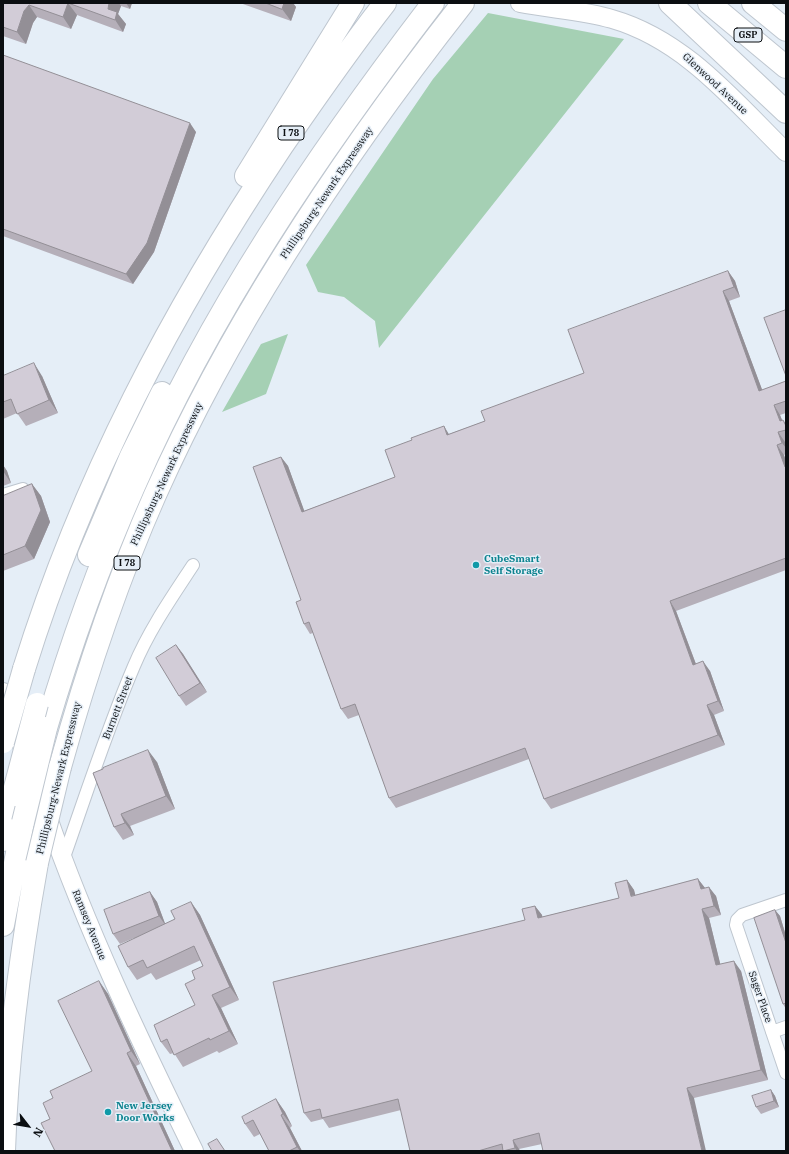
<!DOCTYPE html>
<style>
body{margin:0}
#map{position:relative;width:789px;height:1154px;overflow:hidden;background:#e5eef7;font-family:"IBM Plex Serif",serif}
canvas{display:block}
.frame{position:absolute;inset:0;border:4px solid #0b0e11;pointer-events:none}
.north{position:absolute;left:8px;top:1106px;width:40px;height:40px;-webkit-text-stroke:3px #e5eef7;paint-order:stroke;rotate:121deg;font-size:11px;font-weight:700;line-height:16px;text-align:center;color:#0b0e11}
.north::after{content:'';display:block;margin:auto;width:14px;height:18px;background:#0b0e11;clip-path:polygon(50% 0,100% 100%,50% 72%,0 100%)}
</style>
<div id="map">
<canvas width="789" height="1154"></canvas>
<div class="frame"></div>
<div class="north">N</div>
</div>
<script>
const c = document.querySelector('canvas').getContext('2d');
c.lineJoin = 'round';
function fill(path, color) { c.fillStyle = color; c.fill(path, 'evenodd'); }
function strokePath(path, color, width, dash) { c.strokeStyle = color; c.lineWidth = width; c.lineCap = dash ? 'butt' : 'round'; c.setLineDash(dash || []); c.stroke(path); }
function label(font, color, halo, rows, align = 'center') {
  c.font = font + ' "IBM Plex Serif",serif'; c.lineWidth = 3; c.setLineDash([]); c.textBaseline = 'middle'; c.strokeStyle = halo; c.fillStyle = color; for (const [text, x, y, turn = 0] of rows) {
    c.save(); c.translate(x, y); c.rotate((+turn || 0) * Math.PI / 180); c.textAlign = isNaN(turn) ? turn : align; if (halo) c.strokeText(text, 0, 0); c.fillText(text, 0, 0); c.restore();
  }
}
fill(new Path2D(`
 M488,13L624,39L379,348L375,321L344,297L318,292L306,265L433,79Z
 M288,334L266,394L222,412L261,344Z`), '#a5d0b4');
const street = new Path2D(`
 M3,495L23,489
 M63,860C86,795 107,729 134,666C149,630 172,597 193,565
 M786,900L742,915L737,920L736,925L786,1073
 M772,1032L786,1027`);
const secondary = new Path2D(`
 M520,3C550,9 582,10 612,19C685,40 734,101 786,152
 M3,692L26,757
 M47,815C87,930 140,1041 194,1151`);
const highway = new Path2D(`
 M670,3L786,112
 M709,3L786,67
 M753,3L786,30
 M246,176L353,3
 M89,555L131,456L162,393
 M24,669C83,479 172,311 282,146C315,98 349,49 385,3
 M46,728C70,646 99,565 134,486C210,312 318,153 433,3
 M60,767C86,674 116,583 155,495C233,320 345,153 463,3
 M3,840L13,795
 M3,925L23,822
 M4,1151C7,1054 20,958 37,863`);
strokePath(street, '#bec6cf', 14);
strokePath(secondary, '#bec6cf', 20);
strokePath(highway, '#bec6cf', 24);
strokePath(street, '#fff', 12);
strokePath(secondary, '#fff', 18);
strokePath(highway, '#fff', 22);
const highwayBridge = new Path2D(`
 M3,742L24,669
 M13,795L37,704
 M23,822L46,728
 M37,863L60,767`);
strokePath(highwayBridge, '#bec6cf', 24, []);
strokePath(highwayBridge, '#fff', 22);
fill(new Path2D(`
 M3,3H132L130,9L121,6L118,14L126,24L123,32L77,15L71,29L37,17L33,23L26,44L3,36Z
 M240,3H293L296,7L291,21Z
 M3,55L196,132L154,252L133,284L3,236Z
 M728,271L735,281L740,297L729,301L762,390L786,381V413L780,415L782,420L786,423V442H785L786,444V454L784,455L786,461V570L676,611L696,664L710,671L724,711L714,715L725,745L551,809L544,799L529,759L396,808L389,798L359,715L348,719L341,709L313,633L310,634L304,624L301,600L281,457L288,466L304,511L395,477L449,434L485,421L584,373Z
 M3,376H42L58,413L26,426L17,413L3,419Z
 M3,465L7,471L11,483L3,486Z
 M32,484L41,496L50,522L34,559L3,571V496Z
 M176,645L183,654L207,692L186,706L179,696Z
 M157,762L175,809L130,826L134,835L123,840L114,827L93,773Z
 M698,879L705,888L716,896L721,915L709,918L720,964L741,971L768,1080L694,1098L542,1144L519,1149L520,1151H410L401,1110L329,1128L323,1119L311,1122L304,1113L525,920L535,906L542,915V917L619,898L627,880L634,890L635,895Z
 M150,892L157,902L165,924L175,919L191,902L200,915L239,1000L221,1008L238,1044L219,1053L217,1051L183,1067L174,1053L170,1054L161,1042L195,1005V979L203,966L201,960L156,980L151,973L137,980L128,967L134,938L120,944L113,934Z
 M775,910L780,916L786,936V1009L783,1004Z
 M99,981L108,994L140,1064L136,1066L175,1151H55L50,1119L53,1098L92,1071Z
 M771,1090L775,1096L779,1107L761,1114L756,1107Z
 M276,1099L285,1112L292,1126L290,1128L302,1151H269L260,1134L254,1137L245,1124Z`), '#b5afb9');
fill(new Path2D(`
 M68,3L77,15L71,29L63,17Z
 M109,3H119L121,6L118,14L126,24L123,32L108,9Z
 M126,3H132L130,9Z
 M284,3H293L296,7L291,21L282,9Z
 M29,5L37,17L33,23L26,44L17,32L24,11Z
 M190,123L196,132L154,252L133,284L126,274Z
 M728,271L735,281L740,297L734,287Z
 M723,291L729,301L766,400L759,391Z
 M34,363L42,376L58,413L49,400Z
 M774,405L780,415L786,430L780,421Z
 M444,426L450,436L447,435Z
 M778,432L785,442L786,444V448L782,443Z
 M777,445L784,455L786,461V468L785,467Z
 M281,457L288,466L308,521L302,512Z
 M3,465L7,471L11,483L3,471Z
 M32,484L41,496L50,522L34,559L25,546Z
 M670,601L676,611L700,675L693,665Z
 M176,645L183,654L207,692L200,683Z
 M703,661L710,671L724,711L718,701Z
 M707,705L714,715L725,745L718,735Z
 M148,750L157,762L175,809L166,796Z
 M121,814L130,826L134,835L125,823Z
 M698,879L705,888L701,889Z
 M627,880L634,890L638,905L631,896Z
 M709,887L716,896L721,915L714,906Z
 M150,892L157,902L166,926L159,916Z
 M191,902L200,915L239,1000L230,987Z
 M535,906L542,915L545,928L538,918Z
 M702,909L709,918L723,975L716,965Z
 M775,910L780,916L786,936V943Z
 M734,961L741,971L768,1080L761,1070Z
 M99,981L108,994L140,1064L131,1051Z
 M212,995L221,1008L238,1044L229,1031Z
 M127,1053L136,1066L175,1151H172Z
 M687,1088L694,1098L706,1151H702Z
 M771,1090L775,1096L779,1107L774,1101Z
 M276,1099L285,1112L292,1126L283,1114Z
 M281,1115L290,1128L302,1151H300L297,1147Z
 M513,1140L519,1149L520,1151H517L515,1148Z`), '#938f96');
const building = new Path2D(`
 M3,3H109L108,9L117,12L115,20L68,3L63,17L29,5L24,11L17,32L3,27Z
 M266,3H284L282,9Z
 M3,55L190,123L147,243L126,274L3,229Z
 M728,271L734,287L723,291L759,391L786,381V401L774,405L780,421L783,420L786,426V430L778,432L782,443L777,445L785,467L786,466V558L670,601L693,665L703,661L718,701L707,705L718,735L544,799L525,748L389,798L355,704L341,709L309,622L304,624L296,602L301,600L253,467L281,457L302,512L395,477L385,450L412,440L411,438L444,426L447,435L485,421L481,411L584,373L568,330Z
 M786,310V376L764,318Z
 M34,363L49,400L17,414L11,399L3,402V376Z
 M32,484L41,510L25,546L3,555V496Z
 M176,645L200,683L179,696L156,658Z
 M148,750L166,796L121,814L125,823L114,827L93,773L103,769V768Z
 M698,879L701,889L709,887L714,906L702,909L716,965L734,961L761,1070L687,1088L702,1151H543L539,1133L513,1140L515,1148L503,1151L502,1144L478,1151H410L398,1099L322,1118L320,1109L304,1113L273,982L525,920L522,909L535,906L538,918L619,898L615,883L627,880L631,896Z
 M150,892L159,916L113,934L104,910Z
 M191,902L230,987L212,995L229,1031L210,1040L209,1038L174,1055L167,1039L161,1042L154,1025L195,1005L185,984L195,979L192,971L203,966L194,946L147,968L143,960L128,967L118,946L175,919L171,911Z
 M775,910L786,943V1003L783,1004L754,918Z
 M99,981L131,1051L127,1053L172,1151H55L41,1123L50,1119L43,1103L53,1098L50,1091L92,1071L58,1001Z
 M771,1090L774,1101L756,1107L752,1096Z
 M276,1099L283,1114L281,1115L297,1147L289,1151H269L253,1120L245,1124L242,1117Z
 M217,1139L225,1151H212L208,1144Z`);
fill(building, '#d2ccd7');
strokePath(building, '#938f96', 1);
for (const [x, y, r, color] of [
 [476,565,4,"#0f9aa8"],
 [108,1112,4,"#0f9aa8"]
]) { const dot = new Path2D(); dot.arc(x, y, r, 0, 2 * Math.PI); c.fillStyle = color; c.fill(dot); strokePath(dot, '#e5eef7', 1.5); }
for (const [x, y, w] of [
 [748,35,28],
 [291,133,26],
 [127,563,26]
]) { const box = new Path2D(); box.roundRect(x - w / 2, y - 7, w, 14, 3); c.fillStyle = '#e5eef7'; c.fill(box); strokePath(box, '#0b0e11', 1); }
label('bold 9px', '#0b0e11', null, [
 ["GSP",748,35],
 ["I 78",291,133],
 ["I 78",127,563]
]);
label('10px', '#0b0e11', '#e5eef7', [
 ["Glenwood Avenue",715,84,43],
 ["Phillipsburg-Newark Expressway",327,193,-56],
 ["Phillipsburg-Newark Expressway",167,474,-65],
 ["Burnett Street",118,708,-69],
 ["Phillipsburg-Newark Expressway",59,778,-76],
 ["Ramsey Avenue",89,925,68],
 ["Sager Place",760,997,71]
]);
label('bold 10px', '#0d838f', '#e5eef7', [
 ["CubeSmart",484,559],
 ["Self Storage",484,571],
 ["New Jersey",116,1106],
 ["Door Works",116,1118]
], 'left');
</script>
